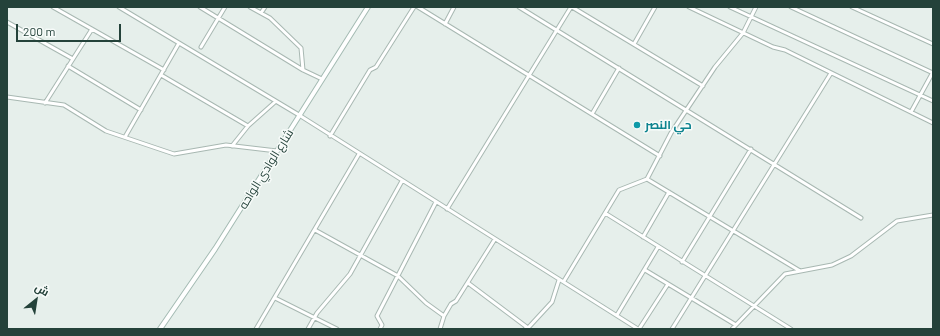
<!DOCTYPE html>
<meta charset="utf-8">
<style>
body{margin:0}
#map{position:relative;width:940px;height:336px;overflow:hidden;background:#e6efeb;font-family:Barlow,Cairo,sans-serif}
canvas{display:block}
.frame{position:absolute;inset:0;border:8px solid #24423a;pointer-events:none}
.north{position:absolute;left:16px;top:280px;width:40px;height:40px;-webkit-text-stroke:3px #f7fbf9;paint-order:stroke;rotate:30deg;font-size:11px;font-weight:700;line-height:16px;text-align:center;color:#24423a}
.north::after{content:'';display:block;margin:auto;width:14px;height:18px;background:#24423a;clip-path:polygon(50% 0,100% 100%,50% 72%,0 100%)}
.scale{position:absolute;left:16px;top:24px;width:105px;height:18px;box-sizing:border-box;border:2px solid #24423a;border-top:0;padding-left:5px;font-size:12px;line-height:14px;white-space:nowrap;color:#24423a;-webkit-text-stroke:3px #f7fbf9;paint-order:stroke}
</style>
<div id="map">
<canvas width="940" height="336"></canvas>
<div class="frame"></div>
<div class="north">ش</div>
<div class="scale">200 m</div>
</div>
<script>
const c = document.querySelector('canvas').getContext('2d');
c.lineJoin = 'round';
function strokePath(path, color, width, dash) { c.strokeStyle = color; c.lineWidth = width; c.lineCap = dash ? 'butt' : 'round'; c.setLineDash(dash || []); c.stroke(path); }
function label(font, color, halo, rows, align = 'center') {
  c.font = font + ' Barlow,Cairo,sans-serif'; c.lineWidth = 3; c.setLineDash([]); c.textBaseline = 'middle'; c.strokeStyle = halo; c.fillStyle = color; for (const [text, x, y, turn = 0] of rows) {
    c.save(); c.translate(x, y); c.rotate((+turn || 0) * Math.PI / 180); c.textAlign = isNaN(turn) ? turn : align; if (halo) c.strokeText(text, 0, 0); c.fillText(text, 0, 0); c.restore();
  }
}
const street = new Path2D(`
 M53,7L164,70
 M119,7L299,115L638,329
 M200,7L303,70L322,79
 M250,7L270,18L301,48L303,70
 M418,7L660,156
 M519,7L861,218
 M572,7L703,86
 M689,7L773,47L785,50L933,123
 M730,7L933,101
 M791,7L933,73
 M852,7L933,44
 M261,13L265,7
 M7,22L73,59
 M445,24L454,7
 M634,44L655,7
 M201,47L225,7
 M68,66L141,110
 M161,75L248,126
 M7,97L64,105L106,131L174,154L226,145L277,151
 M45,103L92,29
 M911,112L933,72
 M592,114L619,68
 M330,136L370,70L376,67L414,7
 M125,137L179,43
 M232,146L248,126L275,102
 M647,179L800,271
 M447,209L571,7
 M605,213L791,329
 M315,230L398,276L426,303L444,316L451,304L456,301L495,239
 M643,237L669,192
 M682,262L751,149
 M645,270L736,325
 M564,281L619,190L647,179L671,133L715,67L743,33L756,7
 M468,283L528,328
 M275,298L337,329
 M617,315L658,247
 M256,329L359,154
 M308,329L317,313L350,274L402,181
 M380,329L382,325L377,316L436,202
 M440,329L444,316
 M525,329L528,328L552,302L559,280
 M639,329L668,284
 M672,329L831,73
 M732,329L785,274L832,265L851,256L897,221L933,215`);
const secondary = new Path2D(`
 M160,329L215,249L368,7`);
strokePath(street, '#a8b8b2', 5);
strokePath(secondary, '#a4bbb3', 6);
strokePath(street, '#fff', 3);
strokePath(secondary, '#fff', 4);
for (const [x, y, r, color] of [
 [637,125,4,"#0f9aa8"]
]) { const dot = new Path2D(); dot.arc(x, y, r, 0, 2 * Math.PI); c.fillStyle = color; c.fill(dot); strokePath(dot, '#f7fbf9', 1.5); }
label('bold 12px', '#0d838f', '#f7fbf9', [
 ["حي النصر",645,125]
], 'left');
label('12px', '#24423a', '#f7fbf9', [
 ["شارع الوادي الواحه",266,169,-58]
]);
</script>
